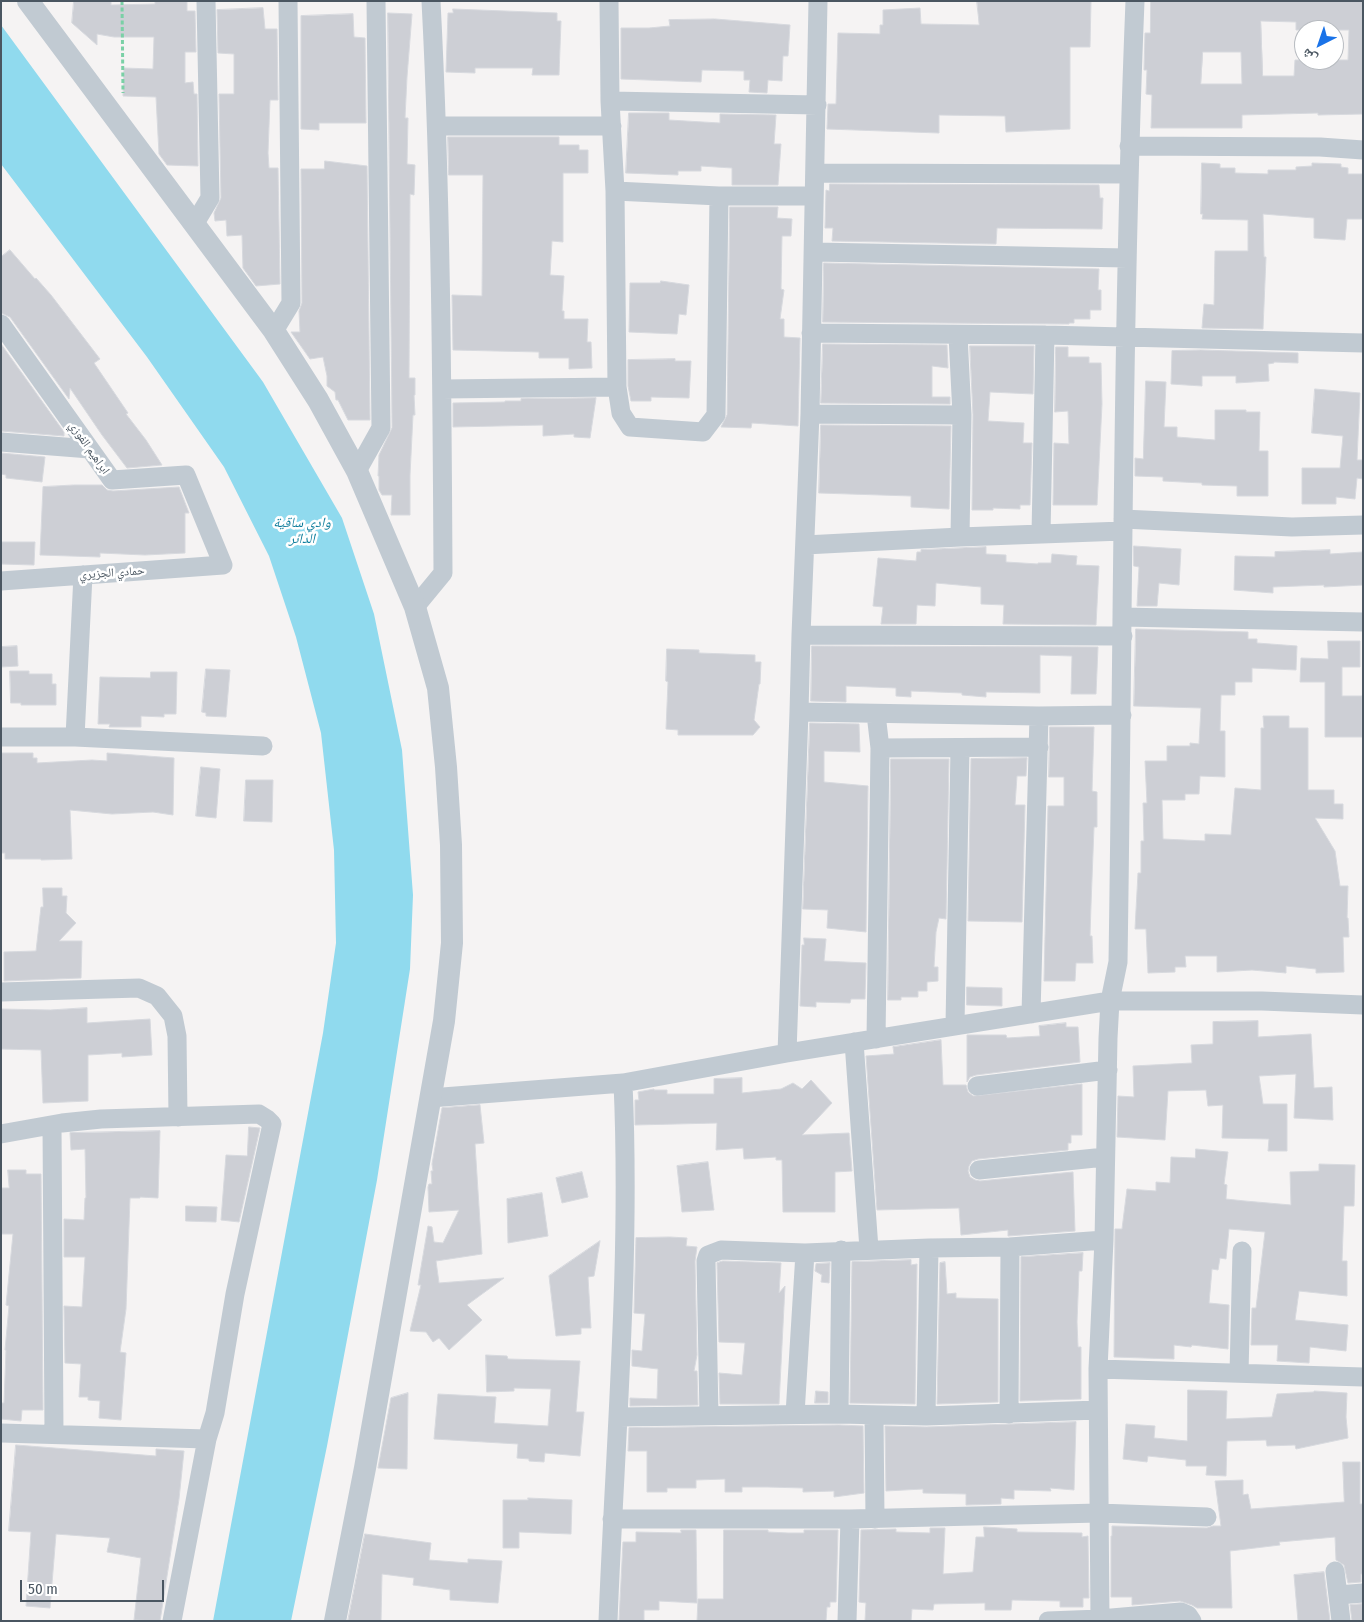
<!DOCTYPE html>
<meta charset="utf-8">
<style>
body{margin:0}
#map{position:relative;width:1364px;height:1622px;overflow:hidden;background:#f5f3f3;font-family:"Fira Sans Condensed","Noto Naskh Arabic",sans-serif}
canvas{display:block}
.frame{position:absolute;inset:0;border:2px solid #4a5661;pointer-events:none}
.north{position:absolute;left:1294px;top:20px;width:50px;height:50px;box-sizing:border-box;background:#fff;border:1px solid #b7bbc0;border-radius:50%;rotate:221deg;font-size:14px;font-weight:700;line-height:20px;text-align:center;color:#4a5661}
.north::after{content:'';display:block;margin:auto;width:18px;height:22px;background:#1a73e8;clip-path:polygon(50% 0,100% 100%,50% 72%,0 100%)}
.scale{position:absolute;left:20px;top:1580px;width:144px;height:22px;box-sizing:border-box;border:2px solid #4a5661;border-top:0;padding-left:6px;font-size:15px;line-height:18px;white-space:nowrap;color:#4a5661;-webkit-text-stroke:4px #fff;paint-order:stroke}
</style>
<div id="map">
<canvas width="1364" height="1622"></canvas>
<div class="frame"></div>
<div class="north">ش</div>
<div class="scale">50 m</div>
</div>
<script>
const c = document.querySelector('canvas').getContext('2d');
c.lineJoin = 'round';
function fill(path, color) { c.fillStyle = color; c.fill(path, 'evenodd'); }
function strokePath(path, color, width, dash) { c.strokeStyle = color; c.lineWidth = width; c.lineCap = dash ? 'butt' : 'round'; c.setLineDash(dash || []); c.stroke(path); }
function label(font, color, halo, rows, align = 'center') {
  c.font = font + ' "Fira Sans Condensed","Noto Naskh Arabic",sans-serif'; c.lineWidth = 5; c.setLineDash([]); c.textBaseline = 'middle'; c.strokeStyle = halo; c.fillStyle = color; for (const [text, x, y, turn = 0] of rows) {
    c.save(); c.translate(x, y); c.rotate((+turn || 0) * Math.PI / 180); c.textAlign = isNaN(turn) ? turn : align; if (halo) c.strokeText(text, 0, 0); c.fillText(text, 0, 0); c.restore();
  }
}
fill(new Path2D(`
 M1,25L263,382L342,518L374,614L402,750L413,895L410,969L377,1180L327,1446L291,1621H213L323,1033L336,943L334,850L321,733L296,637L269,556L224,467L147,357L1,164Z`), '#90daee');
const building = new Path2D(`
 M74,1H111V5L155,4V1H187V11H195L196,52H185V83L193,82L194,94H197L198,166L167,165L159,154L156,97L123,96L124,68L153,69L154,37H114L97,34V45L72,23Z
 M977,1H1091L1090,47H1070V129L1006,132L1005,116L939,115V133L827,129L828,104H836L838,33L880,34V25H883V10L920,8L921,24L979,25Z
 M1151,1H1363L1362,114L1318,115V113L1242,115V128H1151L1152,95L1146,94L1147,70H1144L1145,33H1150ZM1261,21L1296,22V30H1349L1348,60H1295L1294,76H1263ZM1203,52H1241L1242,84H1201Z
 M263,8L265,29H277L278,100H270L268,153L269,168H278L280,284L256,286L243,268L242,235L227,236L226,220L215,221L214,213L221,198L219,94H234V54L218,53L217,10Z
 M453,9L557,13V21H561L559,75H532L533,68H475V73L446,72L448,13H453Z
 M388,13L412,14L407,77L405,118H408L407,164L415,165L414,195L410,194L409,378H415V395H414L415,415H413L410,475V515H391L392,495H382L379,490V476H378L379,455L392,428Z
 M353,14L354,37L365,38L366,123H319V130L301,129V16Z
 M715,19L790,25L788,56H783L782,81L768,80L767,93L749,92L750,80H744V71L702,70L701,82L621,79V28H649L670,26L669,20Z
 M629,113H669V120L720,123V114L776,115L774,144H781L778,185H732V168L701,166V171H678V175L626,173Z
 M448,137H559V145H579V150H588V173H563V242L552,241L550,275L564,276L562,311H564V319H588L587,342H591L592,368L569,369V358H539V352L453,350L452,295L482,296L483,175H449Z
 M325,161L367,166L370,420H348L338,400H336L335,392L327,386V376L323,357L310,359L291,332H300L299,311L302,303L301,169H324Z
 M1202,163L1220,164V168H1235V173L1268,174V170H1296V167L1312,166V163L1341,164V167L1348,168V174H1363V219H1347L1345,240L1314,238V218L1263,214L1264,257H1266L1263,329L1202,328L1204,304L1214,305L1215,251H1248V220L1202,219L1203,214H1201Z
 M830,184L1099,185L1100,198H1103L1102,229L997,228L996,244L832,241L833,228H825L826,190L829,191Z
 M730,207H778L777,218L792,219L791,236H782L781,289L784,290L780,319H784V337L800,338L798,426L752,423L751,428L721,427L727,415Z
 M10,250L35,279L36,278L51,295L100,359L94,363L128,413L126,414L146,440L162,465L127,468L102,435L70,388L69,399L10,317L1,313V257Z
 M824,263L1099,269L1098,290H1101V310H1090V319H1074V323H1069V324L823,322Z
 M661,281L689,285L686,315L679,314L677,334L629,332L630,283H660Z
 M1,344L64,432V436L1,431Z
 M823,344L947,345L948,368L932,366V397H950V404L821,403Z
 M970,346H1034L1033,394L990,392L988,421L1024,423L1023,443H1032L1030,505H1020V509L993,508V510H972L973,415Z
 M1056,347H1068V357H1089V363H1101L1102,404L1097,505H1053L1054,443L1069,444L1068,411L1055,412Z
 M1201,350L1298,353V363L1274,362V363L1268,364L1269,381L1236,383V376H1202V386L1171,384L1172,351Z
 M675,359V361H691L689,398L651,397V401H631L628,386V360Z
 M1146,381L1166,382L1164,427H1177V437L1215,440V410H1246V412H1260L1259,451H1268V496H1237V486L1202,485V483L1163,481V477L1135,476V458L1143,459Z
 M1315,389L1360,393L1357,460H1363V479L1357,478L1355,499L1336,497V504H1302V468H1340L1343,436L1312,433Z
 M596,398L590,438L574,437V434L543,436V425L453,427V403L505,402V401H521V399Z
 M821,425L951,426L949,509L911,507V496L819,493Z
 M1,453L45,457L42,482L6,478V475L1,474Z
 M74,485H102L107,490L113,491L179,487L189,513H185V553L145,555L100,553V557L40,555L43,487Z
 M1,542H35L34,565L1,564Z
 M1134,546L1181,549L1179,585L1159,583L1157,606H1137L1139,567L1134,566Z
 M986,547V554L1006,555V562L1038,564V563H1051L1052,554L1077,556L1076,565L1099,566L1096,625L1003,624L1004,605L981,604V587L936,583L935,606L917,605L916,624H881L883,607L873,606L878,558L916,561L917,552H921V550Z
 M1330,550V554L1363,552V585L1324,587V585L1273,587V593L1234,590L1235,556L1275,557V552Z
 M1136,629L1248,632V639H1257V643L1297,646L1296,670L1252,668V682H1235V695H1221L1220,731H1225V777L1200,776L1199,794H1185V800H1162L1163,839L1205,841V834L1231,835L1235,788L1261,790V728H1264L1263,716H1289V728H1308V790H1334V804H1343V819L1315,818L1335,851L1340,886H1348L1347,918H1348L1349,937H1343L1344,972L1316,973V969L1286,966V973L1252,970L1217,972V956H1185L1186,967H1175V972L1148,973L1146,929H1135L1138,873H1141V841H1144L1143,803H1147L1145,761H1167V746H1190V743L1199,744L1201,708L1134,706Z
 M1328,641H1360V667H1342V696H1362V737H1325V682H1300L1301,658L1328,659Z
 M17,646L18,666L1,667V647Z
 M812,646L1098,647L1096,694H1071L1072,656L1040,655V693L986,692V697L962,695V693L911,691V697L896,696V688L846,686V702L811,701Z
 M667,649L699,650V653L755,655V662H761L760,684H759L754,720L760,727L753,735H678V730L666,729L668,682L666,681Z
 M206,669L230,670L226,717L206,716V713L202,712Z
 M10,671H29V674H52V684H56V705H21V703H11Z
 M151,672H177L176,714H164V717L141,716V727H109L110,724H98L100,677L150,678Z
 M810,723L859,724L860,752L824,751V782L868,786L866,932L827,928L828,910L803,909Z
 M1050,727H1094L1092,791L1097,792V827H1094L1091,905L1090,936H1092L1093,963H1076L1075,981H1044L1048,806H1064V777H1049Z
 M1,753H33V758H37V763L92,760L107,761V753L174,758L173,815L153,812L112,814L70,810L72,859L41,860V859H5V853H1Z
 M1027,758L1026,776H1017L1015,805H1025L1022,922L968,921L971,759Z
 M891,759H949L946,919L939,918L936,932L934,967H938V981L927,982V991H918V997H901V1000H888Z
 M201,767L220,769L216,818L196,816Z
 M246,780H273L272,822L244,821Z
 M43,888H62V896H67L66,913L76,923L59,941H82L81,978L4,981V952L36,951L41,907H43Z
 M804,938L826,939L824,961L866,963L865,999H851L850,1003L816,1002V1007L800,1006L802,945H804Z
 M967,987L1002,988V1006L967,1005Z
 M87,1008V1023L150,1019L152,1055L122,1057V1053L88,1055V1101L43,1103L41,1050L1,1049V1009L50,1010Z
 M1258,1021V1037L1311,1034L1314,1088L1332,1087L1333,1120L1294,1118L1296,1074L1259,1076L1263,1104H1287V1151H1268L1269,1139L1222,1138L1223,1105L1208,1106L1206,1090L1168,1091L1165,1140L1117,1137L1118,1096L1134,1097L1133,1066L1192,1063L1191,1045L1213,1044V1022Z
 M1066,1023V1027H1078L1080,1062L976,1075L970,1077L967,1082V1035H1006L1007,1038L1040,1036L1039,1026Z
 M941,1040L943,1085H966L968,1092L973,1096L1082,1084V1135H1071V1143H1068V1150L978,1159L972,1161L969,1166L968,1171L970,1177L975,1180L980,1181L1073,1172L1075,1231L1008,1236V1230L961,1235L959,1208L877,1210L866,1056L894,1054L893,1047Z
 M742,1078V1093L781,1089L793,1083L802,1089L811,1080L832,1103L802,1135L849,1133L852,1171L835,1172V1212H783L782,1160H776V1157L744,1159L743,1148L716,1150L717,1123L635,1125V1100H639L638,1092L654,1089V1090H667V1094H714V1079Z
 M480,1105L484,1143L475,1144L482,1254L436,1261L439,1283L504,1278L467,1305L482,1320L449,1350L439,1338L433,1342L426,1332L410,1331L421,1285H418L428,1226L432,1227L434,1242L443,1243L459,1210L429,1212L428,1187L429,1184H432L431,1171H433L432,1164L442,1108Z
 M249,1127L260,1128L239,1222L221,1220L226,1155L247,1156Z
 M160,1131L158,1198L140,1197V1198H130L126,1309L120,1352L126,1353L121,1420L99,1418L100,1401L88,1400V1397H79L81,1364L65,1363L64,1306L82,1307L85,1257H64V1219L84,1220L85,1198H86L85,1149L71,1150L70,1133Z
 M1196,1149L1228,1152L1224,1184L1227,1185L1226,1199L1245,1201L1291,1205L1290,1172L1319,1171V1164L1355,1165L1354,1206H1344L1342,1261H1347V1296L1299,1291L1295,1320L1348,1325L1346,1351L1310,1347L1309,1363L1277,1361L1278,1345H1251L1252,1308H1256L1265,1232L1229,1229L1226,1259L1220,1258L1218,1270L1212,1269L1209,1303L1229,1305L1228,1349L1192,1345L1191,1347L1174,1345V1359L1114,1357L1115,1229H1122L1127,1189L1156,1191V1182L1170,1183L1171,1157L1195,1158Z
 M708,1162L714,1210L682,1212L677,1166Z
 M8,1170H26V1174H41L43,1410H22L21,1421L1,1419V1403H4L6,1350H5L9,1306L6,1305L13,1234H1V1188H9Z
 M582,1172L588,1197L562,1203L556,1178Z
 M542,1193L548,1236L508,1243L507,1199Z
 M186,1206L217,1207L216,1222L186,1221Z
 M670,1237L687,1238L686,1246L697,1247L695,1261L697,1355L694,1371H697L698,1405L630,1406V1398L657,1399L658,1369L632,1366V1350L642,1351L645,1314L634,1313L636,1238Z
 M600,1241L594,1276L588,1277L591,1328H581V1334L556,1336L549,1276Z
 M1083,1253L1082,1271H1079L1077,1322L1078,1347H1081V1399L1020,1401L1021,1257Z
 M911,1260V1265L917,1264L915,1404L850,1403L852,1262Z
 M723,1261L781,1263L779,1293L785,1286L779,1404H720L719,1373L742,1375L745,1343L719,1342L717,1263Z
 M945,1262L947,1294L956,1293V1298L998,1299V1402L937,1404L940,1263Z
 M830,1263L829,1283L821,1282L822,1275L815,1271L816,1264Z
 M486,1355L507,1356L508,1359L580,1361L576,1412H584L580,1456L545,1453L544,1462L529,1461V1459L517,1458L518,1444L434,1439L438,1394L496,1397L494,1423L548,1426L551,1389L514,1388V1391L487,1392Z
 M1188,1390L1227,1391L1226,1419L1272,1417L1277,1394L1314,1392V1391L1347,1393L1346,1417L1348,1438L1296,1449L1295,1445L1267,1446L1266,1440L1227,1441L1226,1476L1206,1475L1207,1466H1186V1460L1148,1456L1147,1462L1123,1459L1126,1424L1155,1426L1154,1438L1187,1441Z
 M816,1391L828,1392V1403H815Z
 M408,1393L407,1469L378,1468L391,1398Z
 M1076,1422L1074,1490L1050,1488L1051,1491L1014,1490V1499L1001,1498V1504L966,1505V1494L923,1493V1489L886,1491L885,1426L926,1427Z
 M839,1425L863,1426L864,1493L834,1497V1491L803,1492V1488L768,1487H742V1492H725V1479L696,1480V1488H667V1492H647V1451H628L629,1428Z
 M16,1445L156,1456V1449L184,1451L179,1499L160,1621L134,1620L141,1558L107,1552L110,1538L56,1534L50,1608L26,1606L31,1532L9,1531Z
 M1343,1462H1360V1504H1363V1574H1361V1582L1348,1583L1344,1565L1336,1560L1335,1537L1279,1542L1280,1545L1230,1551L1232,1608H1197L1192,1605L1180,1601L1132,1605V1597H1111V1536H1112V1526L1207,1528L1213,1526H1221L1215,1481L1243,1480V1495L1248,1494L1251,1509L1344,1502Z
 M528,1498L572,1500L571,1534L519,1532V1548H503V1500H528Z
 M984,1527L1017,1529V1532L1082,1533V1537L1088,1536L1089,1598H1083V1607H1060V1601L1012,1600L1011,1610H985V1603L934,1604L933,1610L912,1609L911,1621H865L866,1603L859,1602L861,1530L896,1529V1532L930,1533V1528H945L943,1574L973,1572L976,1537H984Z
 M681,1530H696L697,1603L659,1601V1610H644V1621H619L623,1542H636V1532L681,1533Z
 M724,1530H768V1532L788,1533H804V1530H838L836,1602H830V1607H827L826,1621H697L698,1599H723Z
 M365,1534L431,1543L429,1560L468,1563V1559L502,1561L498,1603L450,1600V1590L413,1585L414,1578L382,1574L381,1621H348Z
 M1324,1572L1330,1621H1298L1294,1575Z
 M1362,1604L1363,1621H1352L1350,1605Z`);
fill(building, '#cdcfd5');
strokePath(building, '#d7d9de', 1);
strokePath(new Path2D(`
 M122,1L123,93`), '#7ad0a6', 3, [4, 2.5]);
strokePath(new Path2D(`
 M609,1L610,101L615,191L617,387L621,413L630,427L703,432L716,415L719,196
 M610,101L817,105
 M437,126H612
 M1129,146L1320,147L1363,150
 M815,173L1129,174
 M615,191L719,196H814
 M195,223L210,198L206,1
 M814,252L1127,258
 M1,324L112,480L186,475L223,565L1,581
 M274,331L291,303L288,1
 M811,333L1045,335L1363,343
 M958,335L962,415L960,537
 M442,389L617,387
 M810,414L962,415
 M1,442L90,449
 M357,471L381,428L376,1
 M1123,519L1292,527L1363,525
 M1041,534L1045,335
 M805,545L960,537L1123,531
 M415,607L443,573C442,382 441,192 431,1
 M1122,617L1363,622
 M801,635L1123,636
 M799,712L1039,716L1122,715
 M1,737H75L263,746
 M75,737L83,575
 M880,748L1039,747
 M1,992L139,988L157,996L173,1016L177,1036L178,1117
 M1031,1014L1039,716
 M955,1025L960,748
 M876,1039L880,748L876,714
 M854,1042L869,1249
 M787,1053L799,712L801,635L810,414L818,1
 M977,1086L1108,1070
 M430,1098L623,1083L787,1053L1110,1001H1262L1363,1005
 M52,1125L54,1434
 M1,1134L62,1123L101,1119L259,1114L267,1119L272,1124L235,1294L215,1413L207,1439L172,1621
 M979,1170L1105,1157
 M1010,1247L1104,1240
 M1098,1369L1363,1377
 M1239,1373L1242,1251
 M795,1414L805,1253
 M839,1414L841,1250
 M709,1415L706,1261L708,1255L721,1250L805,1253L929,1248L1010,1247L1009,1414
 M874,1416L875,1519
 M926,1416L929,1248
 M619,1417L839,1414L926,1416L1098,1410
 M1,1433L207,1439
 M612,1519H850L1099,1513L1207,1517
 M1335,1571L1341,1621
 M1338,1595L1363,1593
 M608,1621C615,1441 631,1262 623,1083
 M847,1621L850,1519
 M1048,1621L1100,1619L1181,1612L1188,1615L1192,1621
 M1100,1621L1098,1369L1104,1240L1108,1038L1110,1001L1118,962C1123,642 1122,321 1135,1`), '#c1cad2', 19);
strokePath(new Path2D(`
 M28,1L274,331L318,400L357,471L415,607L438,688L446,767L451,845L452,943L444,1021L365,1468L335,1621`), '#c1cad2', 22);
label('12px', '#4a5661', '#fff', [
 ["ابراهيم الفوزي",89,448,55],
 ["حمادي الجزيري",112,573,-4]
]);
label('italic 14px', '#0c7c9b', '#fff', [
 ["وادي ساقية",302,523],
 ["الدائر",302,539]
]);
</script>
